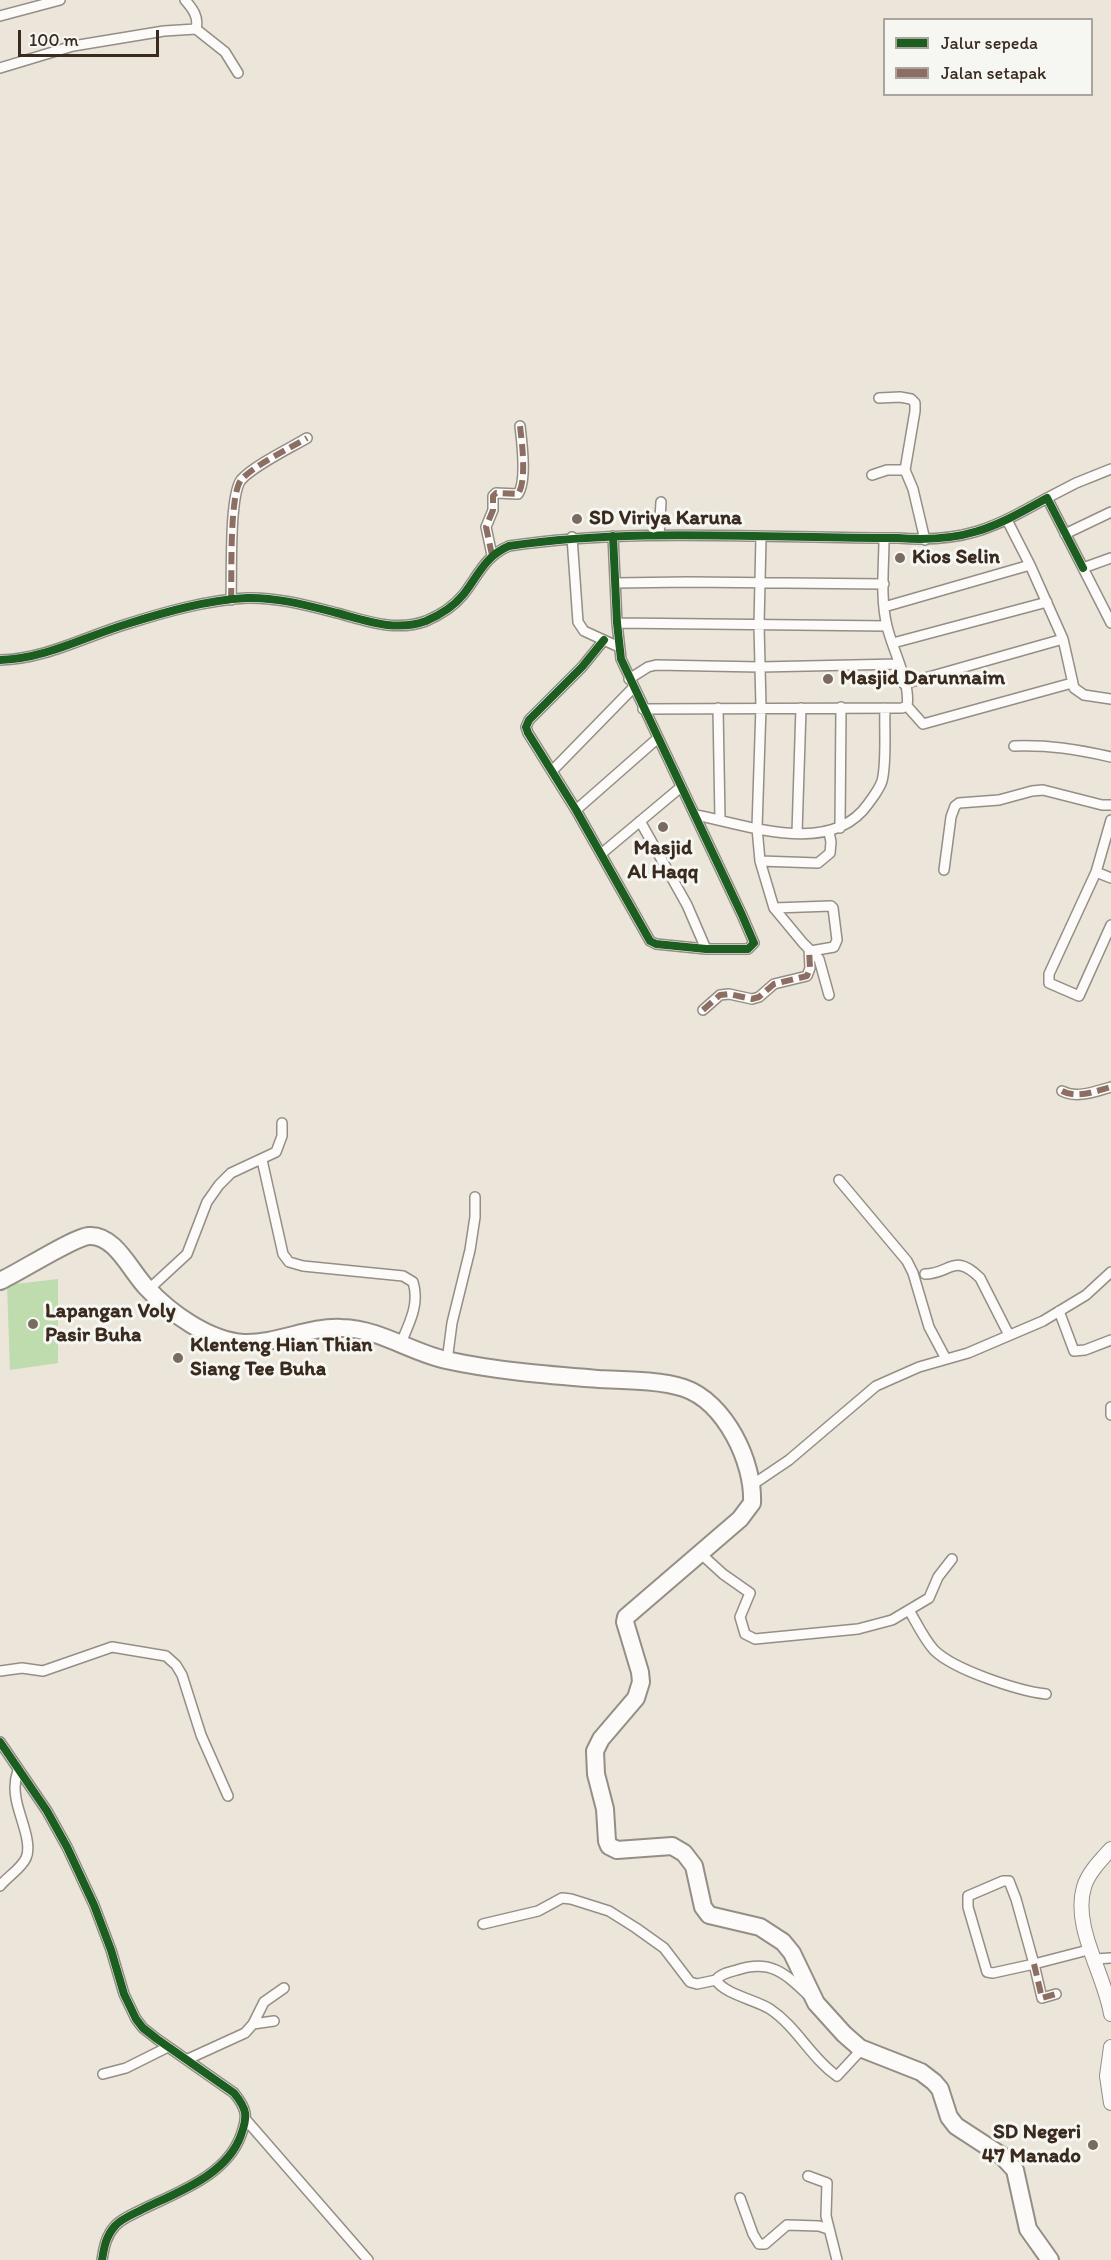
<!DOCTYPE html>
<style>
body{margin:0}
#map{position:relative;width:1111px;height:2260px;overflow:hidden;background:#ebe5da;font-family:Itim,sans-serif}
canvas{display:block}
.legend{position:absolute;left:883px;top:18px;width:210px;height:78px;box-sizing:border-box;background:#f6f6f2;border:2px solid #aba49d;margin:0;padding:8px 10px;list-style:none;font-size:18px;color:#3b2a1e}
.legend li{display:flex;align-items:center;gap:12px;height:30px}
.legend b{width:30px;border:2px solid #aba49d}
.scale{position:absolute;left:18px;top:30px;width:141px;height:27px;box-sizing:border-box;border:3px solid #3b2a1e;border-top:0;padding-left:8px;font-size:18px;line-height:21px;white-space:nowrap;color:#3b2a1e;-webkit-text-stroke:4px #f6f6f2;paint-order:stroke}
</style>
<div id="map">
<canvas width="1111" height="2260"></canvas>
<ul class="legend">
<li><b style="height:8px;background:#1b5e20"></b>Jalur sepeda</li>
<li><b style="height:8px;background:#8d6e63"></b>Jalan setapak</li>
</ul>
<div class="scale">100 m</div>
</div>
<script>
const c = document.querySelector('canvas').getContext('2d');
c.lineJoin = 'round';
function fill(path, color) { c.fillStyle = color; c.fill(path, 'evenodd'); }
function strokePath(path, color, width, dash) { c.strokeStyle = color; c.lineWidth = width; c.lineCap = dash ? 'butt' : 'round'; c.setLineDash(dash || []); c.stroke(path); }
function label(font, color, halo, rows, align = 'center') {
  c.font = font + ' Itim,sans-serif'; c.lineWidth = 6; c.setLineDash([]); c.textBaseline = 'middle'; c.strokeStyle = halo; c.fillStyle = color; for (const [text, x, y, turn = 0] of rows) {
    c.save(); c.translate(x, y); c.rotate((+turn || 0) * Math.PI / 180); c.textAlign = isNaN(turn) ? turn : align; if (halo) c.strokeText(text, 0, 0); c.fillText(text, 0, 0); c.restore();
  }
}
fill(new Path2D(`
 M58,1279V1363L10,1370L7,1285Z`), '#bedcad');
const street = new Path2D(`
 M185,0C193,9 199,17 196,29
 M0,16L60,0
 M196,29L225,52L238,73
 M0,68L73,46L164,31L196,29
 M879,398L900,397L911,399L915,403V411L905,470
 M872,475L887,470H905L913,489L925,540
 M1047,498L1076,483L1111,469
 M1007,520L1030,565
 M1065,534L1111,512
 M659,535L661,502
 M572,537L578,622L584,631L619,647
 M761,537L759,625L761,707L757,828L760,861L774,908L803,943L819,959L829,995
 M492,555L486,527L493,510V496L496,493L518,494C527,481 522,443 520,426
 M1111,558L1083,568L1111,623
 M615,583L688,582L884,584
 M231,600C232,577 229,496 241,480C253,466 290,448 307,438
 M884,607L1030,565L1063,639L1074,688L1084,695L1111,699
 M617,623L887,626
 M604,640L582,667L529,720L526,727L528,733L576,810L650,941L656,944L706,949H748L754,943L742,915L621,659L617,623L613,536
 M893,643L1047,602
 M0,660C45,659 84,637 127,624C165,612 207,600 247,598C277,597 309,606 337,613C367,621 396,632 426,621C440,615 454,606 463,595C478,576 485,556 509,546C638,527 769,539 898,538C963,543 992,529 1047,498L1083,568
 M629,679L648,667L656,665L760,667L899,664
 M904,684L1063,639
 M907,706L923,724L1072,683
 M718,708L720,820
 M643,709L902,708L907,706C911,683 892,649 887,626C880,598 884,566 884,538
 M1014,746C1050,745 1076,749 1111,757
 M552,771L633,688
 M576,810L658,738
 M696,815C747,825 831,857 868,804C873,797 879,790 882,781C887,762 884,728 885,708
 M1111,820L1096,872L1049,974V983L1079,996L1111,925
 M640,821L687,905L706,949
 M840,828L841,707
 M797,833L801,708
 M601,854L681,787
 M760,861L818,863L830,853L831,842L829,832
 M944,870L951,817L955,806L959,803L999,800L1032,791L1043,790L1102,805H1111
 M1096,872L1111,878
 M774,908L831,906L833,908L837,940L834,947L811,951
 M703,1010L720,995L729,994L752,999L759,997L774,984L807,976L810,968L809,949
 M1062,1091C1077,1099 1096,1091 1111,1087
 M262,1160L283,1254L289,1262L303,1266L403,1276L413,1282C420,1304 409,1324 400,1345
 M839,1180L907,1261L913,1273L929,1327L946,1359
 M925,1274C950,1274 954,1252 980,1278L1009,1335
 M148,1290L187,1254L207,1202L219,1185L231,1173L276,1152L282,1136V1123
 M1059,1311L1074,1351L1085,1350L1111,1340
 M447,1361L452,1323L470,1250L475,1217V1197
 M1111,1407V1415
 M752,1485L789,1460L876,1386L919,1367L968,1353L1043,1321L1086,1295L1111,1272
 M700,1553L723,1574L750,1593L740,1617L745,1634L755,1639L858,1629L892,1620L929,1598L938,1577L952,1559
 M909,1610C917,1624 924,1639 934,1650C954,1670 1019,1691 1046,1694
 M0,1671L22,1668L43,1671L112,1647L166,1656L176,1665L182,1675L201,1735L228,1796
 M0,1742L47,1811L67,1847L94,1905L111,1950L124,1994L136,2019L143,2028L157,2039L234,2093C247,2109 248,2116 241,2135C227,2175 178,2192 143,2209C134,2214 122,2218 115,2226C106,2236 104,2247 102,2260
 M0,1886C8,1876 21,1869 26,1858C33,1843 18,1814 16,1798C14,1788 15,1779 18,1770
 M483,1924L538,1911L562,1898L571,1899L609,1911L636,1928L664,1948L690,1982L697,1984L716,1980
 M1095,1959L1111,1958
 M1056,1994L1042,1998L1034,1964L993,1973L987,1972L968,1907V1896L1003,1881H1009L1016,1899L1034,1964L1092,1949
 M808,1995C785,1973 770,1959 737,1970C729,1972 720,1974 716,1980C724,1994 756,2000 770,2009C797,2027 811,2058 837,2076L862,2049
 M253,2024L274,2021
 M188,2059L245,2033L253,2024L264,2002L284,1988
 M103,2074L126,2068L168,2047
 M247,2121L368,2260
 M808,2176L827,2183L826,2216L837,2260
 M740,2198L753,2234L759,2244H765L787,2225L819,2226L828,2229`);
const secondary = new Path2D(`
 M1111,1849C1101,1860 1088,1873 1084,1887C1072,1927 1105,1975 1111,2014
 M1111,2047L1107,2076L1111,2103`);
const highway = new Path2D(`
 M0,1281C18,1273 74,1237 89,1236C115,1234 131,1272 147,1288C170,1313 209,1341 244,1343C278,1344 309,1326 342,1328C380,1329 410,1352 446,1360C496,1371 548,1375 599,1379C623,1380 661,1380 684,1388C725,1402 754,1462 752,1503L740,1519L626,1617L625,1622L640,1672L641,1682L636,1698L601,1739L595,1751L596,1774L605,1809L607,1841L609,1846L617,1850L672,1846L684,1853L694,1866L703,1907L709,1915L760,1927L783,1942L792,1953L816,2003L844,2034L860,2048L921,2072L934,2082L940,2089L949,2117L956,2126L1002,2156L1015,2170L1028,2229L1050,2260`);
strokePath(street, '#948e86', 12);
strokePath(secondary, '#948e86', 16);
strokePath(highway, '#948e86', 20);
strokePath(street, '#fcfbf9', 9);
strokePath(secondary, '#fcfbf9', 14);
strokePath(highway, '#fcfbf9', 16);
strokePath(new Path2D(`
 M492,555L486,527L493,510V496L496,493L518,494C527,481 522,443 520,426
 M231,600C232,577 229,496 241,480C253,466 290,448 307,438
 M703,1010L720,995L729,994L752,999L759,997L774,984L807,976L810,968L809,949
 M1062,1091C1077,1099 1096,1091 1111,1087
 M1034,1964L1042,1998L1056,1994`), '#8d6e63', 6, [12, 6]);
strokePath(new Path2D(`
 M604,640L582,667L529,720L526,727L528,733L576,810L650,941L656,944L706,949H748L754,943L742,915L621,659L617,623L613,536
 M0,660C45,659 84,637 127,624C165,612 207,600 247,598C277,597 309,606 337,613C367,621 396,632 426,621C440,615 454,606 463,595C478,576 485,556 509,546C638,527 769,539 898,538C963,543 992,529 1047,498L1083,568
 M0,1742L47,1811L67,1847L94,1905L111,1950L124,1994L136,2019L143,2028L157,2039L234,2093C247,2109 248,2116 241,2135C227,2175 178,2192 143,2209C134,2214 122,2218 115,2226C106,2236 104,2247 102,2260`), '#1b5e20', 8);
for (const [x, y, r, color] of [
 [577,519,6,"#796b60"],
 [900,558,6,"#796b60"],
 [828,679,6,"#796b60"],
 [663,827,6,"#796b60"],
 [33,1324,6,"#796b60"],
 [178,1358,6,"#796b60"],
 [1093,2145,6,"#796b60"]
]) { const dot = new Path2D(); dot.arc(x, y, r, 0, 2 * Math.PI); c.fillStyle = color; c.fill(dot); strokePath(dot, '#f6f6f2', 2); }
label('bold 21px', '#3b2a1e', '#f6f6f2', [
 ["SD Viriya Karuna",589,519],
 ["Kios Selin",912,558],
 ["Masjid Darunnaim",840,679],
 ["Masjid",663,849,"center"],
 ["Al Haqq",663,873,"center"],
 ["Lapangan Voly",45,1312],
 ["Pasir Buha",45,1336],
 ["Klenteng Hian Thian",190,1346],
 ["Siang Tee Buha",190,1370],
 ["SD Negeri",1081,2133,"right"],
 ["47 Manado",1081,2157,"right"]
], 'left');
</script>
